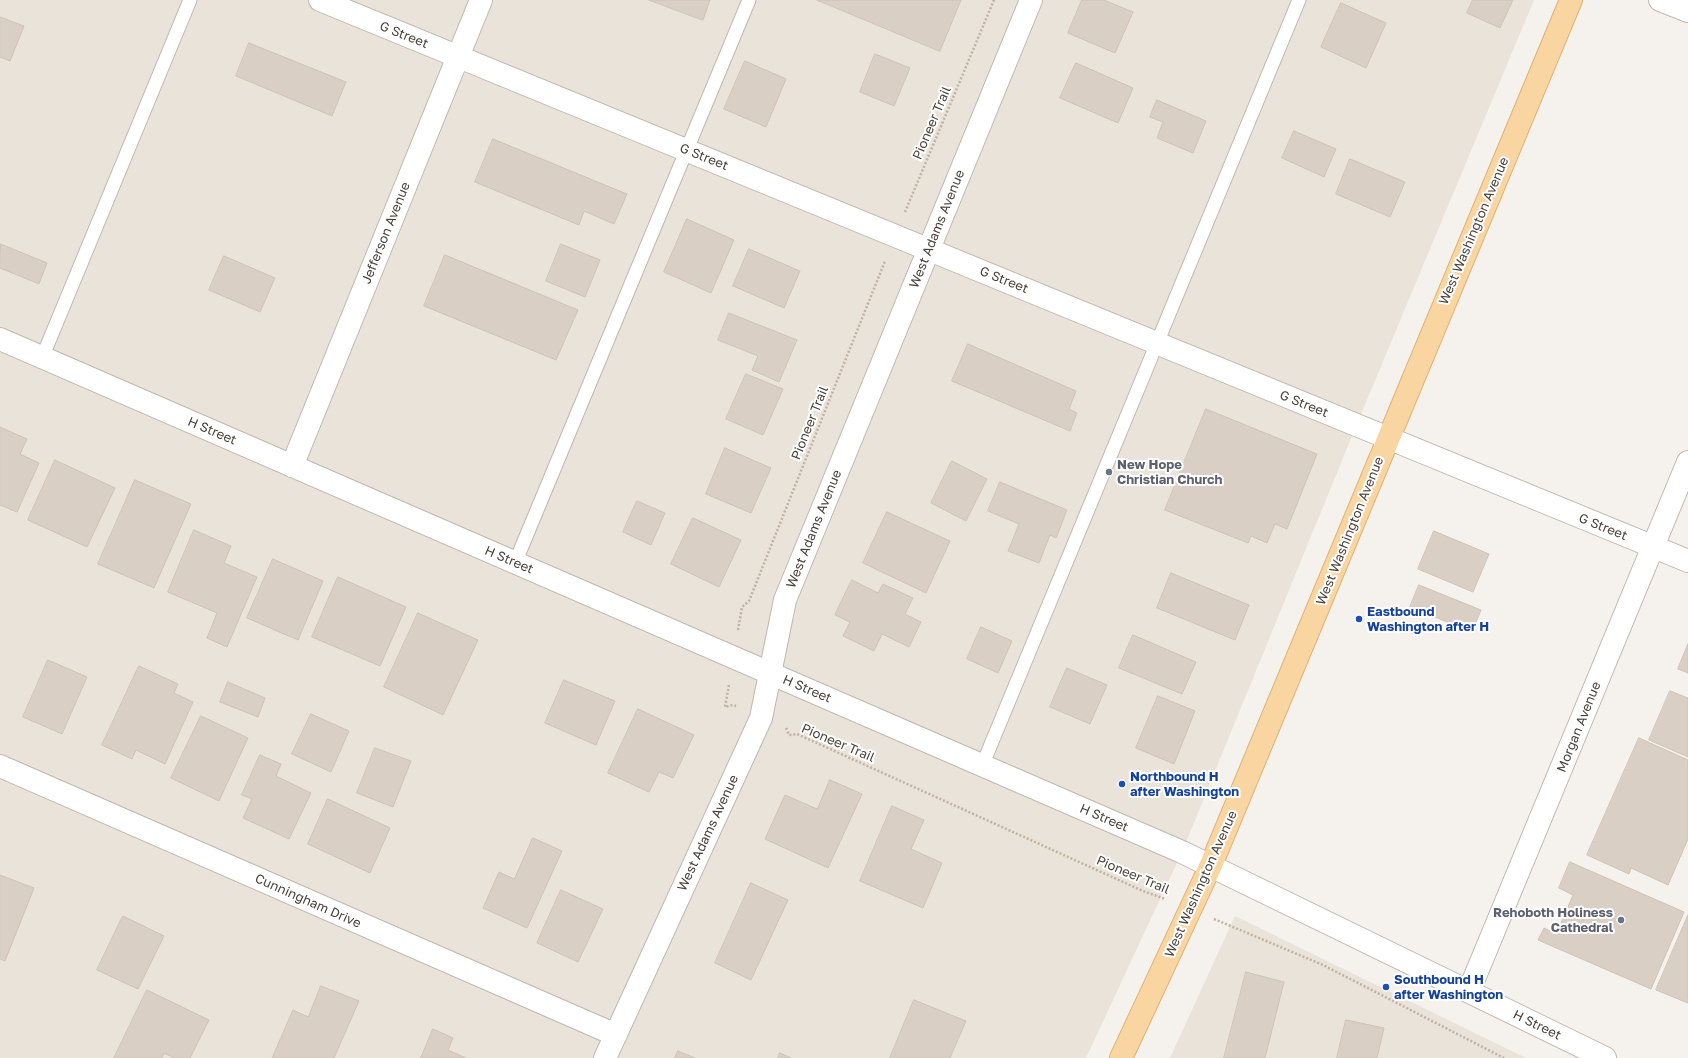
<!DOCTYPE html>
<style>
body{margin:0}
canvas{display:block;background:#f5f1ec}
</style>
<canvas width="1688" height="1058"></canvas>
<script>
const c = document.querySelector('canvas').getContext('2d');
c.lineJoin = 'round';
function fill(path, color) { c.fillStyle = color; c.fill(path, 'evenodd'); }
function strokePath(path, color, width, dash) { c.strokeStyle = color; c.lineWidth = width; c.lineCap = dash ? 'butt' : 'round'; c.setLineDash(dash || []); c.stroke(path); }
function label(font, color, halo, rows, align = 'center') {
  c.font = font + ' "Golos Text",sans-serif'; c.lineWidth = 4; c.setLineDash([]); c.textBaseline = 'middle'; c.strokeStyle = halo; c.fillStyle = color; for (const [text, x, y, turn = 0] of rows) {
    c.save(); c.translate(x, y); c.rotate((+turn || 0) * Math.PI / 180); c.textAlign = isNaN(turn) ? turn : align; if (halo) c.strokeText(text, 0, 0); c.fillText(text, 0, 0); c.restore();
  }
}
fill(new Path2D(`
 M0,0H1534L1354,431L1182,852L1086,1058H0Z
 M1235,916L1526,1058H1170Z`), '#e9e3da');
const building = new Path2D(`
 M649,0H710L703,20Z
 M817,0H961L940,51Z
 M1082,0H1104L1133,12L1115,53L1068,33Z
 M1473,0H1513L1500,28L1467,13Z
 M1341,3L1386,23L1366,68L1321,47Z
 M0,17L24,26L10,61L0,57Z
 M249,43L346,82L332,116L236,76Z
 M875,54L910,68L894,106L860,92Z
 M745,61L786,79L766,127L724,109Z
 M1076,63L1133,88L1118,123L1060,98Z
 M1157,100L1206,121L1193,153L1157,138L1163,122L1150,117Z
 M1294,131L1336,149L1324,177L1282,158Z
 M493,139L627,194L614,224L584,211L579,225L475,182Z
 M1350,159L1405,182L1390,217L1336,194Z
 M687,219L734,240L711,293L664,272Z
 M1,244L47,263L39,284L0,268Z
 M561,244L600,260L585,297L546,281Z
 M749,249L800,271L784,308L733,286Z
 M445,255L578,310L556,360L424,306Z
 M224,256L275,278L260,312L209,290Z
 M729,313L797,340L779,382L752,370L758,356L718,340Z
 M968,344L1076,391L1069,409L1077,413L1070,431L952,381Z
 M746,374L783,389L763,435L726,419Z
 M1206,409L1317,454L1287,529L1275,524L1267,543L1251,536L1248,543L1165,510Z
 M0,427L27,439L20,454L39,463L17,512L0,505Z
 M725,448L771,468L751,513L706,494Z
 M55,460L115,488L87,547L28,520Z
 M952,461L987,479L966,521L931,503Z
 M135,480L191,504L154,588L98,564Z
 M1000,482L1067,510L1056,538L1050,535L1039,563L1008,551L1019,524L988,511Z
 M637,501L665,513L651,545L623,532Z
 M887,512L950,541L926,593L863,563Z
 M693,518L741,540L719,587L671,564Z
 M194,530L231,546L224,563L257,577L227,647L207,638L217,613L168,592Z
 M1434,531L1489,554L1473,592L1418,569Z
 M273,559L323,581L298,640L247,618Z
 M1171,573L1249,605L1235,640L1157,608Z
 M338,577L406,607L380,666L312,637Z
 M852,580L878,593L883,584L913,598L905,614L921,622L909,647L882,634L874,651L843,636L850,622L835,615Z
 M1419,585L1481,610L1472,632L1410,607Z
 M418,613L478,640L443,715L384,687Z
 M981,627L1012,641L998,673L967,659Z
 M1133,635L1196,662L1182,694L1119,668Z
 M1688,644V673L1678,669Z
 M48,660L87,677L62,734L23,717Z
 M139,666L178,684L174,693L193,702L165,764L136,750L132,759L102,745Z
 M1067,668L1107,685L1090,724L1050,707Z
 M564,680L615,701L596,745L545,723Z
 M228,682L265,698L258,717L220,702Z
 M1670,691L1688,698V757L1649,740Z
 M1158,696L1195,711L1174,764L1136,748Z
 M638,709L694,735L673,778L659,772L649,792L608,773Z
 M311,714L349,731L331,772L292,754Z
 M201,716L248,738L219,801L171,778Z
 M1639,738L1688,760V839L1668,885L1631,868L1629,874L1587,855Z
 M375,748L411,761L393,807L357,793Z
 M260,755L281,764L276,776L311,793L289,839L243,818L252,799L242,795Z
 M830,780L862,794L828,868L765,839L785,795L817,809Z
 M328,799L390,828L370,873L308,844Z
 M892,806L924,820L911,849L942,863L923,908L860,881Z
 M533,838L562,851L527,928L483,908L499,872L514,879Z
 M1570,862L1684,912L1651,989L1538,940L1544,928L1556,934L1573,895L1559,888Z
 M0,875L34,888L5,961L0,959Z
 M751,883L788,900L751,980L715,963Z
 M561,890L603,909L578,962L537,943Z
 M1688,915V1003L1656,990Z
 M123,916L164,936L138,989L97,970Z
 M1246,972L1284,982L1265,1058H1224Z
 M321,986L359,1001L334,1058H272L293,1010L308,1017Z
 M147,990L209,1020L190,1058H174L164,1053L162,1058H114Z
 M914,1000L966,1021L950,1058H890Z
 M1346,1020L1384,1028L1377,1058H1337Z
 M433,1029L453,1038L448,1050L466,1058H421Z
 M678,1051L695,1058H675Z
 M780,1053L791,1058H778Z`);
fill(building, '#d9cfc5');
strokePath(building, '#d1c3b5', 1);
const service = new Path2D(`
 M42,358L190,0
 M515,563L749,0
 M982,766L1299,0`);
const minor = new Path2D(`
 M320,0L1688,561
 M292,466L481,0
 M0,766L616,1035
 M1469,991L1688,462
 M605,1058L761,718L785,600L1031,0`);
const tertiary = new Path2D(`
 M1660,0L1688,11
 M0,339L1182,852L1605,1058`);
const primary = new Path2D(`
 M1121,1058L1211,865L1571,0`);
strokePath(service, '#c0b8af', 15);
strokePath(minor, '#c0b8af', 24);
strokePath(tertiary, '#c0b8af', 24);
strokePath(primary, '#deb071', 24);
strokePath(new Path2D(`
 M905,212L994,0
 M738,630L742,607L749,601L885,261
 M729,685L725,707L733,705L736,706
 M786,728L789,735L797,734L1143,891L1165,899
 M1214,919L1323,965L1504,1058`), '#c1b2a1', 2.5, [2, 2]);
strokePath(service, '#fff', 13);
strokePath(minor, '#fff', 22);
strokePath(tertiary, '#fff', 22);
strokePath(primary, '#f9d5a1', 22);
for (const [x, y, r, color] of [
 [1109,472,4,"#6b7280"],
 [1359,619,4,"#1a4fb4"],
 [1122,784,4,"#1a4fb4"],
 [1621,920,4,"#6b7280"],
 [1386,987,4,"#1a4fb4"]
]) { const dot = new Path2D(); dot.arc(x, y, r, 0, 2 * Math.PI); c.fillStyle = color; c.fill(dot); strokePath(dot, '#fff', 1.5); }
label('13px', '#49413a', '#fff', [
 ["G Street",404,35,22],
 ["Pioneer Trail",932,123,-67],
 ["G Street",704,157,22],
 ["West Adams Avenue",937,229,-68],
 ["West Washington Avenue",1474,231,-67],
 ["Jefferson Avenue",386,233,-68],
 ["G Street",1004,280,22],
 ["G Street",1304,404,22],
 ["Pioneer Trail",810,423,-68],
 ["H Street",212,431,23],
 ["G Street",1603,527,22],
 ["West Adams Avenue",814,529,-68],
 ["West Washington Avenue",1350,531,-68],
 ["H Street",509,560,23],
 ["H Street",807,689,23],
 ["Morgan Avenue",1579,727,-68],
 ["Pioneer Trail",838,743,23],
 ["H Street",1104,818,23],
 ["West Adams Avenue",708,833,-65],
 ["Pioneer Trail",1133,875,23],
 ["West Washington Avenue",1201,884,-66],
 ["Cunningham Drive",308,901,24],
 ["H Street",1537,1025,26]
]);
label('bold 13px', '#5b616d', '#fff', [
 ["New Hope",1117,465],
 ["Christian Church",1117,480],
 ["Rehoboth Holiness",1613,913,"right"],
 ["Cathedral",1613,928,"right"]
], 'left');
label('bold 13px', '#164399', '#fff', [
 ["Eastbound",1367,612],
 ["Washington after H",1367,627],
 ["Northbound H",1130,777],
 ["after Washington",1130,792],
 ["Southbound H",1394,980],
 ["after Washington",1394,995]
], 'left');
</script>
